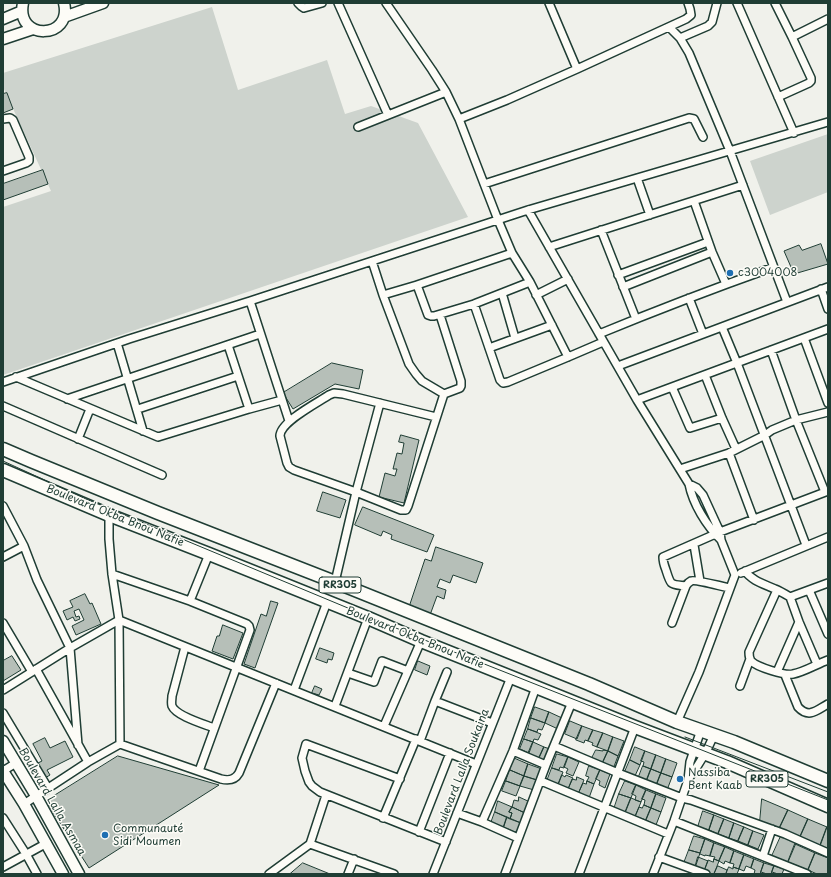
<!DOCTYPE html>
<meta charset="utf-8">
<style>
body{margin:0}
#map{position:relative;width:831px;height:877px;overflow:hidden;background:#f0f1eb;font-family:"Playpen Sans",sans-serif}
canvas{display:block}
.frame{position:absolute;inset:0;border:4px solid #1f3d34;pointer-events:none}
</style>
<div id="map">
<canvas width="831" height="877"></canvas>
<div class="frame"></div>
</div>
<script>
const c = document.querySelector('canvas').getContext('2d');
c.lineJoin = 'round';
function fill(path, color) { c.fillStyle = color; c.fill(path, 'evenodd'); }
function strokePath(path, color, width, dash) { c.strokeStyle = color; c.lineWidth = width; c.lineCap = dash ? 'butt' : 'round'; c.setLineDash(dash || []); c.stroke(path); }
function label(font, color, halo, rows, align = 'center') {
  c.font = font + ' "Playpen Sans",sans-serif'; c.lineWidth = 3; c.setLineDash([]); c.textBaseline = 'middle'; c.strokeStyle = halo; c.fillStyle = color; for (const [text, x, y, turn = 0] of rows) {
    c.save(); c.translate(x, y); c.rotate((+turn || 0) * Math.PI / 180); c.textAlign = isNaN(turn) ? turn : align; if (halo) c.strokeText(text, 0, 0); c.fillText(text, 0, 0); c.restore();
  }
}
fill(new Path2D(`
 M212,7L238,90L327,60L345,114L371,106L418,123L468,217L3,375V207L51,191L3,87V73Z
 M828,134V192L770,215L750,161Z`), '#cdd3cd');
const building = new Path2D(`
 M7,93L13,109L3,113V94Z
 M43,170L48,184L3,200V184Z
 M821,244L828,264L794,274L784,251L799,245L802,250Z
 M332,363L363,370L359,389L335,384L293,409L283,393Z
 M401,435L419,440L404,503L379,497L385,473L395,476L397,469H393L397,453L402,454L404,443L399,442Z
 M323,492L346,500L340,518L317,511Z
 M363,507L434,535L427,552L391,539L392,535L383,531L381,536L355,525Z
 M436,547L483,563L476,583L453,575L450,583L440,579L437,587L446,590L444,599L437,596L430,615L409,607L425,559L431,561Z
 M85,594L90,604L92,603L101,624L76,635L72,626L84,620L79,609L74,611L76,617L79,616L80,619L75,621L73,617L67,620L63,611L73,607L70,601Z
 M271,601L278,603L255,668L244,664L261,614L266,616Z
 M223,625L243,633L233,659L212,651L217,636H219Z
 M320,648L334,653L332,660L328,659L327,663L316,659Z
 M12,656L21,670L3,681V661Z
 M418,661L430,666L427,675L415,670Z
 M315,686L322,689L319,695L312,693Z
 M535,707L549,712L545,723L531,718Z
 M549,712L562,718L558,729L545,723Z
 M531,718L545,723L542,730L538,729L537,732L528,729Z
 M570,721L582,726L577,739L565,734Z
 M582,726L593,730L588,741L585,740L584,743L576,740Z
 M528,729L541,734L538,740L534,739L533,742L524,739Z
 M593,730L603,733L597,747L592,745L593,743L588,741Z
 M603,733L613,737L608,751L597,747Z
 M613,737L624,741L618,756L608,751Z
 M45,738L50,748L65,741L73,757L47,770L50,775L45,778L38,763L42,761L33,744Z
 M524,739L533,742L529,753L520,749Z
 M533,742L544,747L539,758L528,754Z
 M544,747L550,749L546,761L539,758Z
 M635,747L645,751L640,765L630,760Z
 M596,750L603,751V750L608,751L602,764L591,760Z
 M608,751L618,756L613,769L602,764Z
 M645,751L656,755L651,769L643,766L644,762L641,761Z
 M557,754L568,757L564,768L560,767L559,770L552,768Z
 M656,755L666,759L661,773L651,769Z
 M118,756L219,785L89,868L46,801Z
 M568,757L579,762L573,776L566,773L568,769L564,767Z
 M514,758L528,764L524,776L510,770Z
 M666,759L677,763L672,777L661,773Z
 M630,760L640,765L634,778L624,774Z
 M528,764L542,769L537,780L524,776Z
 M589,766L600,770L594,784L587,781L589,777L586,776Z
 M643,766L651,769L646,782L638,779Z
 M552,768L563,772L558,785L547,781Z
 M651,769L661,773L656,786L646,782Z
 M510,770L524,776L520,786L506,781Z
 M600,770L610,774L605,788L599,785L600,781L596,779Z
 M661,773L672,777L667,790L656,786Z
 M562,775L565,777L566,775L573,778L568,789L558,785Z
 M524,776L537,780L534,790L520,786Z
 M577,777L584,780L578,794L568,789L572,779L576,780Z
 M506,781L520,786L516,796L502,791Z
 M587,781L594,784L589,798L578,794L583,783L586,784Z
 M625,781L636,785L631,798L619,794Z
 M636,785L646,790L641,802L635,800L636,796L632,794Z
 M646,790L656,794L651,808L644,805L645,800L642,799Z
 M619,794L631,798L625,813L614,809Z
 M656,794L666,798L661,812L651,808Z
 M519,797L530,802L525,813L512,807L514,800L518,801Z
 M631,798L641,802L635,817L625,813Z
 M762,799L788,810L779,829L760,822Z
 M498,801L512,807L509,812L512,813L510,819L495,812Z
 M644,805L651,808L646,820L635,816L639,807L642,808Z
 M512,807L525,813L521,823L510,819L512,813L509,812Z
 M651,808L661,812L656,825L646,820Z
 M788,810L808,819L800,837L779,829Z
 M703,811L714,815L709,830L698,827Z
 M495,812L507,817L503,829L498,826V825L491,823Z
 M714,815L724,819L718,834L709,830Z
 M507,817L521,823L517,833L508,829V831L503,829Z
 M724,819L734,823L729,838L718,834Z
 M808,819L827,827L820,846L800,837Z
 M734,823L744,827L738,841L729,838Z
 M744,827L753,831L748,845L738,841Z
 M827,827H828V849L820,846Z
 M753,831L764,835L758,849L748,845Z
 M694,836L705,839L700,853L689,850Z
 M781,836L784,838L785,836L795,840L794,843H796L788,862L772,856Z
 M705,839L714,843L710,856L705,855V856L700,854Z
 M714,843L725,847L719,861L714,859L715,857L710,856Z
 M795,844L815,853L808,870L788,862Z
 M725,847L734,851L730,863L725,861L724,864L719,861Z
 M689,850L700,853L695,868L684,863Z
 M734,851L744,855L739,869L733,867L734,864L730,863Z
 M815,853L828,858V874H817L808,870Z
 M744,855L754,859L751,868L746,866L744,871L739,869Z
 M698,857L708,861L704,871L695,868Z
 M714,859L719,861L714,874H711L704,871L708,860L713,862Z
 M754,859L764,863L760,874H754L755,870L751,868Z
 M303,863L330,874H290Z
 M764,863L774,866L771,874H767L761,872Z
 M718,866L727,870L726,874H714Z
 M774,866L784,869L782,874H778L772,872Z
 M729,867L733,869V867L739,869L737,874H726Z`);
fill(building, '#b6bfb8');
strokePath(building, '#1f3d34', 1);
const street = new Path2D(`
 M298,3L301,6L304,8L322,3
 M338,3L388,115
 M386,3L432,70L446,92L459,119L498,220L512,253L530,282L568,357
 M549,3L577,69
 M737,3L794,133
 M775,3L792,37L811,78V81L809,83L778,97
 M669,27L680,38L708,26L712,22L717,3
 M792,37L828,19
 M680,38L689,53L730,151L787,302
 M3,119L10,118L13,120L29,157V161L26,163L3,171
 M459,119L507,100L577,69L686,19L691,15L690,9L688,3
 M358,127L446,92
 M637,178L650,215
 M484,184L689,118L694,119L703,137
 M694,201L712,252L726,284
 M528,210L637,400L689,484C693,504 706,525 721,540
 M601,230L636,319
 M549,247L743,185
 M372,261L383,295L409,364L416,374L422,381L444,394
 M618,275L708,242
 M417,285L428,315L431,316H434L474,304L530,282
 M623,287L712,252
 M821,289L828,309
 M502,293L515,338
 M383,295L417,285L512,253
 M536,295L568,279
 M689,298L703,334
 M250,301L289,421
 M474,304L500,380L503,383L508,382L568,357L603,342
 M440,315L461,381V386L460,388L444,394
 M722,327L737,363L806,545
 M599,334C657,310 715,288 774,267
 M804,338L828,403
 M117,343L143,431
 M228,345L249,409
 M489,348L552,325
 M771,350L796,420L825,492
 M618,366L828,287
 M705,375L722,418L736,449
 M16,377L158,437L249,409L282,400
 M3,382L129,339L250,301L528,210L828,122
 M672,387L690,428L722,418
 M67,399L260,334
 M637,400L828,329
 M3,406L162,475
 M138,409L238,376
 M436,417L343,394L334,393L329,395C317,403 280,422 280,436L287,463L289,467L294,470L356,492L401,510H406L408,506L444,394
 M78,439L90,409
 M729,453L754,520
 M680,469L729,453L765,435L772,430L796,420L828,412
 M3,506L24,546L37,580L70,648L78,745
 M109,515V539L112,574L119,620L120,744
 M694,545L700,581
 M3,557L24,546
 M745,571C752,581 764,584 775,589C780,591 785,594 790,597L799,622L817,664
 M741,573L828,537
 M112,574L190,601L247,624L249,626L250,630L199,771
 M335,582L356,492L380,403
 M686,586C670,584 671,586 666,570C664,565 663,562 663,557L720,532L828,491
 M777,590L749,652C749,656 749,658 751,661C757,667 785,676 793,674C804,672 817,664 828,660
 M809,590L828,634
 M790,597L828,583
 M190,601L209,554
 M3,623L32,672
 M672,623L686,586C687,584 689,582 691,581C696,579 723,587 730,588
 M185,647L172,696C172,699 171,703 172,706C176,716 204,724 214,728
 M36,669L88,762
 M777,672L799,622
 M348,673L374,682L382,661L408,671
 M785,675L798,707C809,719 817,710 828,704
 M740,686L750,659
 M3,690L70,648L119,620L476,764
 M294,690L327,602
 M435,701L447,672
 M335,706L368,618
 M3,713L48,788
 M677,722L699,672L735,575L721,540L720,532L703,495L697,488L689,484
 M384,726L421,641
 M420,741L435,701L492,723
 M554,746L618,773L682,798L691,800L785,834L828,853
 M513,751L546,765
 M3,771L16,763
 M689,778C699,765 707,751 714,735
 M400,779L306,744L302,758L305,771L309,782L312,786L320,792L446,842
 M541,781L668,834
 M24,804L88,762L120,744L221,779C229,781 235,780 239,773L276,683
 M457,813L482,822L518,838
 M3,818L26,854L37,874
 M383,818L416,739
 M674,821L807,874
 M482,822L513,751L536,687
 M419,832L450,753
 M310,844L394,874
 M763,856L772,829
 M659,857L706,874
 M3,867L47,843
 M269,874L310,844L326,795
 M348,874L354,859
 M433,874L511,677
 M505,874L546,765L572,702
 M579,874L635,727
 M653,874L674,821L688,780L690,762L701,730`);
const secondary = new Path2D(`
 M23,3C15,41 73,40 64,3
 M64,17L103,3
 M3,19L22,11
 M3,39L33,29
 M3,741L36,796L79,874
 M3,771L24,804L63,874`);
const primary = new Path2D(`
 M3,449L31,461L158,513L335,582L589,684L677,722L734,742L828,781
 M3,470L109,515L209,554L368,618L421,641L511,677L635,727L727,762L828,806`);
strokePath(street, '#1f3d34', 10);
strokePath(secondary, '#1f3d34', 13);
strokePath(primary, '#1f3d34', 15);
strokePath(street, '#fdfcf7', 7);
strokePath(secondary, '#fdfcf7', 10);
strokePath(primary, '#fdfcf7', 12);
strokePath(new Path2D(`
 M3,461L86,499L444,648L828,800
 M685,737L828,792`), '#1f3d34', 1);
for (const [x, y, r, color] of [
 [730,273,4,"#1f6fb2"],
 [680,779,4,"#1f6fb2"],
 [105,835,4,"#1f6fb2"]
]) { const dot = new Path2D(); dot.arc(x, y, r, 0, 2 * Math.PI); c.fillStyle = color; c.fill(dot); strokePath(dot, '#fdfcf7', 1.5); }
for (const [x, y, w] of [
 [340,585,42],
 [767,779,42]
]) { const box = new Path2D(); box.roundRect(x - w / 2, y - 8, w, 16, 3); c.fillStyle = '#fdfcf7'; c.fill(box); strokePath(box, '#1f3d34', 1); }
label('bold 10px', '#1f3d34', null, [
 ["RR305",340,585],
 ["RR305",767,779]
]);
label('11px', '#1f3d34', '#fdfcf7', [
 ["c3004008",738,273],
 ["Nassiba",688,773],
 ["Bent Kaab",688,786],
 ["Communauté",113,829],
 ["Sidi Moumen",113,842]
], 'left');
label('11px', '#1f3d34', '#fdfcf7', [
 ["Boulevard Okba Bnou Nafie",115,516,22],
 ["Boulevard Okba Bnou Nafie",415,638,22],
 ["Boulevard Lalla Soukaina",462,772,-69],
 ["Boulevard Lalla Asmaa",52,802,60]
]);
</script>
